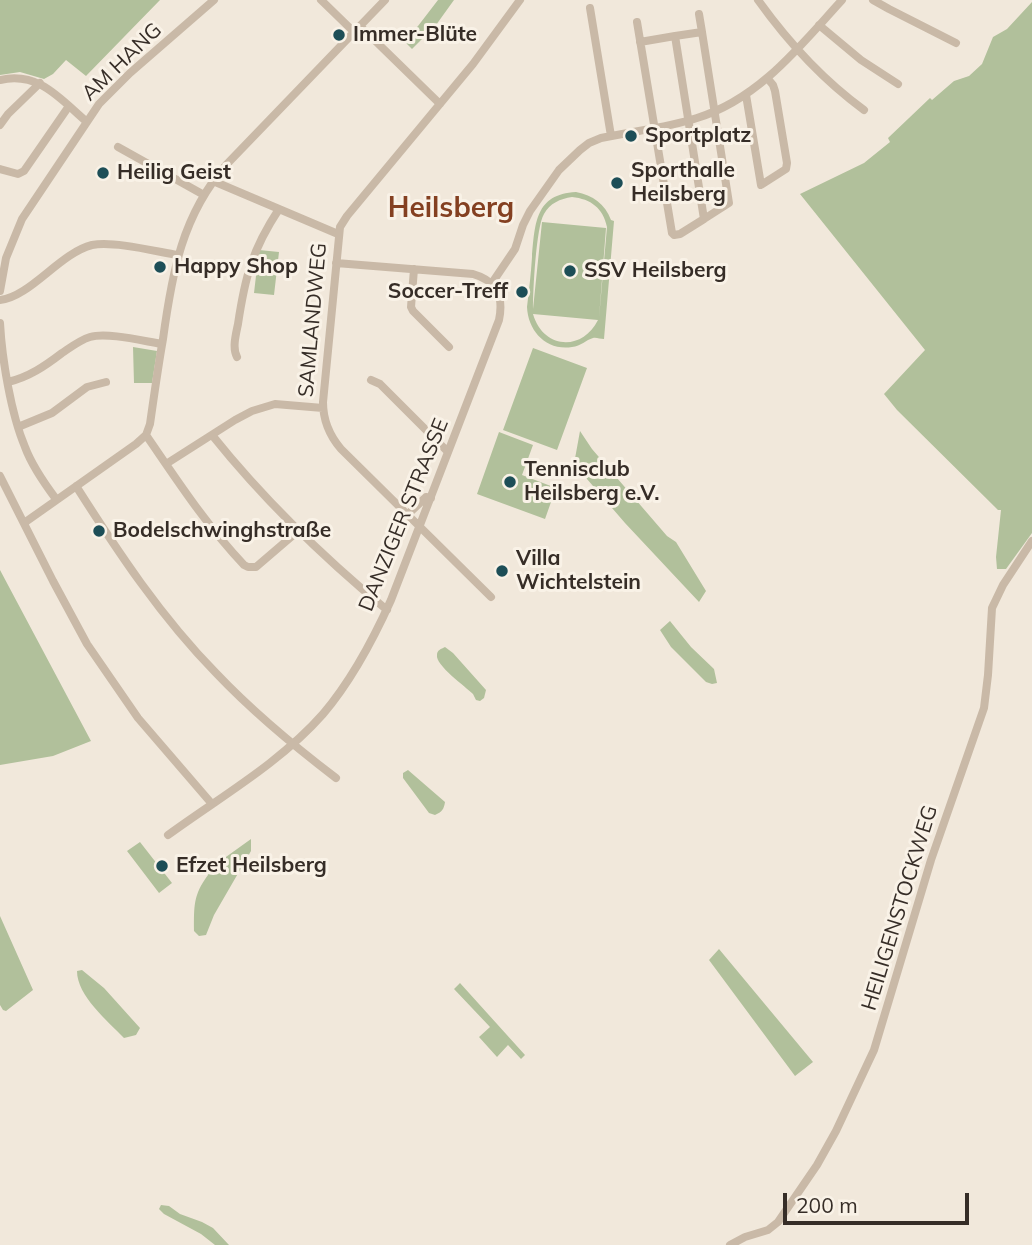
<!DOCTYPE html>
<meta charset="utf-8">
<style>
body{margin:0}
#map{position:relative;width:1032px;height:1245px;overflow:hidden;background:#f1e8db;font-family:Mulish,sans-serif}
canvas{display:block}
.scale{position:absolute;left:783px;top:1193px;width:186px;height:32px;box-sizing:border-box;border:4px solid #362d27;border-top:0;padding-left:9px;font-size:21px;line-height:24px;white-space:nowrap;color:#362d27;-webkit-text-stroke:5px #f9f2e7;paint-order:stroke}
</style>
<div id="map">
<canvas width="1032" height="1245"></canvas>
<div class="scale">200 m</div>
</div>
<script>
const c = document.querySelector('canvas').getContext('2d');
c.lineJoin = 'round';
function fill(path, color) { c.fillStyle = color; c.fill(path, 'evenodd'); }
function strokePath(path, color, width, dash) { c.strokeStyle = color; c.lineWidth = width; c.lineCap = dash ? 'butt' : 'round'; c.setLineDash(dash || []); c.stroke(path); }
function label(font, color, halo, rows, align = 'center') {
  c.font = font + ' Mulish,sans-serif'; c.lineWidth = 6; c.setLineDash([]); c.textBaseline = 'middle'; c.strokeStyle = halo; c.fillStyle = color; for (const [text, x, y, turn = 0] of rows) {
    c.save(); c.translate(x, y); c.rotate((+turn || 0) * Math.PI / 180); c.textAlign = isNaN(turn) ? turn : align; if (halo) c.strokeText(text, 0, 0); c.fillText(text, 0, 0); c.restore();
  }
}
fill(new Path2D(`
 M0,0H160L86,76L66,60L53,74L44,79L20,72L0,75Z
 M438,0H454L436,25L412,49L404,41L418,26Z
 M1032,2V533L1006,569H997L996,557L1001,510H998L897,410L884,394L925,350L800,194L864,163L890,142L888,138L930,98L932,100L954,81L969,76L982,64L993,37L1007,29Z
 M576,192C593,195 605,204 611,220L614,221L604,339C600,339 596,337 593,338C586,340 581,346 572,347C546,351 528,331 527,307C529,290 531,273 532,257C535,224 535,194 576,192ZM572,197C591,199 603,208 607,227L599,318L606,228L542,222L533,309C533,291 536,227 544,214C550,203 560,199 572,197ZM533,314L598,320C582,352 543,349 533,314Z
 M259,250L279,252L274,295L254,293Z
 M133,347L157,351L152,383H134Z
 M533,348L587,368L557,450L503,430Z
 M580,431L592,449L667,536L676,542L706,591L699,602L625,523L574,464Z
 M499,432L533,445L522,475L556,488L545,519L477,494Z
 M0,570L91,741L53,756L0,765Z
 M670,621L691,647L714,669L717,683L712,684L706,682L671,647L660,630Z
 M445,647L453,653L486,690L484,698L480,701L476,700L473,694C466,687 435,665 437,655C437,650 441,649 445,647Z
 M408,770L445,802C444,809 442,812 435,815L429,813L403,778V773Z
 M251,839V851L214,915L206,935L199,936L194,931C194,907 193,895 208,875L205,872Z
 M140,842L172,883L159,893L127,851Z
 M0,916L33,990L6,1011L3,1010L0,1005Z
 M719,949L813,1062L795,1076L709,960Z
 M82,970L104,988L140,1028L136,1035L124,1038C108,1021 77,996 77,971Z
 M460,983L525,1055L521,1059L508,1045L497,1057L479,1037L490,1027L454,989Z
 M161,1205L169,1206L180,1214L202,1222L213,1228L229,1245H215L201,1234L164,1214L159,1209Z`), '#b1c09b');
strokePath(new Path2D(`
 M321,0L354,32
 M758,0C788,42 823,80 864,110
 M873,0L889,9L956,43
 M590,8L611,136
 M699,14L702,32
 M637,22L672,233L674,235L680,234L704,219
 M819,25L861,60L898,84
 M360,26L440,104
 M640,42L675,36L704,219L729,203L702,32L675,36
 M0,80C39,71 60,99 87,122
 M746,95L761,185L786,169L787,163L775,91L773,85L768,79
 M0,125L8,114L40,83
 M118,147L204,195
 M0,169L18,174L24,171L69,106
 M213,181L338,234
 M414,269L411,307L413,311L449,347
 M492,283L515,249L523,225L530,211L559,170L580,150L589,143L601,138C633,131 666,128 697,118C759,99 800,46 842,0
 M0,291L6,258L22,219L99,104L130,73L214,0
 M0,300C30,297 60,253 92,245C114,241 154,251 177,255
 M0,323C2,359 11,414 25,447C32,466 44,483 56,499
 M237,357C232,348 236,334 238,324C245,277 252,250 279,209
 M371,380L380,384L448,452
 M8,382C29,377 45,366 62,353C71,347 80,340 90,337C107,332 143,341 162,344
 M18,427L52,413L87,387L106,382
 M146,435C177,480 206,525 244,565L248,567H256L298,531
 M212,435C264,500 323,557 387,610
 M166,464L235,420L252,411L275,404L323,408
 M0,476L53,581L87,644L138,718L212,804
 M76,486C118,552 161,617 216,673C253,712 294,746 336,778
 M407,515L424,499L426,497L431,498
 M24,523L136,444L146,435L150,424C154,396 158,367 163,339C172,273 182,215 227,164L385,0
 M491,597L341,449C329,435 323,421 323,402L340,227L347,216L473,64L520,0
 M168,835C220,797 280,763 323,714C352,680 373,640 391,600L499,320C504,296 497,281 473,274L336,263
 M730,1245L745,1237L768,1230L778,1222L817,1165L836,1131L874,1050L931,860L984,708L988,675L992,608L1003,585L1032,541`), '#c9b9a7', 8);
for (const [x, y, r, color] of [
 [339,35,7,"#1d4e57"],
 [631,136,7,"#1d4e57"],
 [103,173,7,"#1d4e57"],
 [617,183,7,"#1d4e57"],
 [160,267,7,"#1d4e57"],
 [570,271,7,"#1d4e57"],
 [522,292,7,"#1d4e57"],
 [510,482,7,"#1d4e57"],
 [99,531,7,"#1d4e57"],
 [502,571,7,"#1d4e57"],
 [162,866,7,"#1d4e57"]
]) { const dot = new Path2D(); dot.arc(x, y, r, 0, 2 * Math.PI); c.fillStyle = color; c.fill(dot); strokePath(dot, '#f9f2e7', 2.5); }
label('bold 21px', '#362d27', '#f9f2e7', [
 ["Immer-Blüte",353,35],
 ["Sportplatz",645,136],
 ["Sporthalle",631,171],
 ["Heilsberg",631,195],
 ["Heilig Geist",117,173],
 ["Happy Shop",174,267],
 ["SSV Heilsberg",584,271],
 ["Soccer-Treff",508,292,"right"],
 ["Tennisclub",524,470],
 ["Heilsberg e.V.",524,494],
 ["Bodelschwinghstraße",113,531],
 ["Villa",516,559],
 ["Wichtelstein",516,583],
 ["Efzet Heilsberg",176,866]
], 'left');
label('21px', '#362d27', '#f9f2e7', [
 ["AM HANG",122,62,-44],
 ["SAMLANDWEG",313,320,-85],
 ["DANZIGER STRASSE",404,515,-68],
 ["HEILIGENSTOCKWEG",900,908,-73]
]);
label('bold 28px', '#844021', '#f9f2e7', [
 ["Heilsberg",451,209]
]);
</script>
